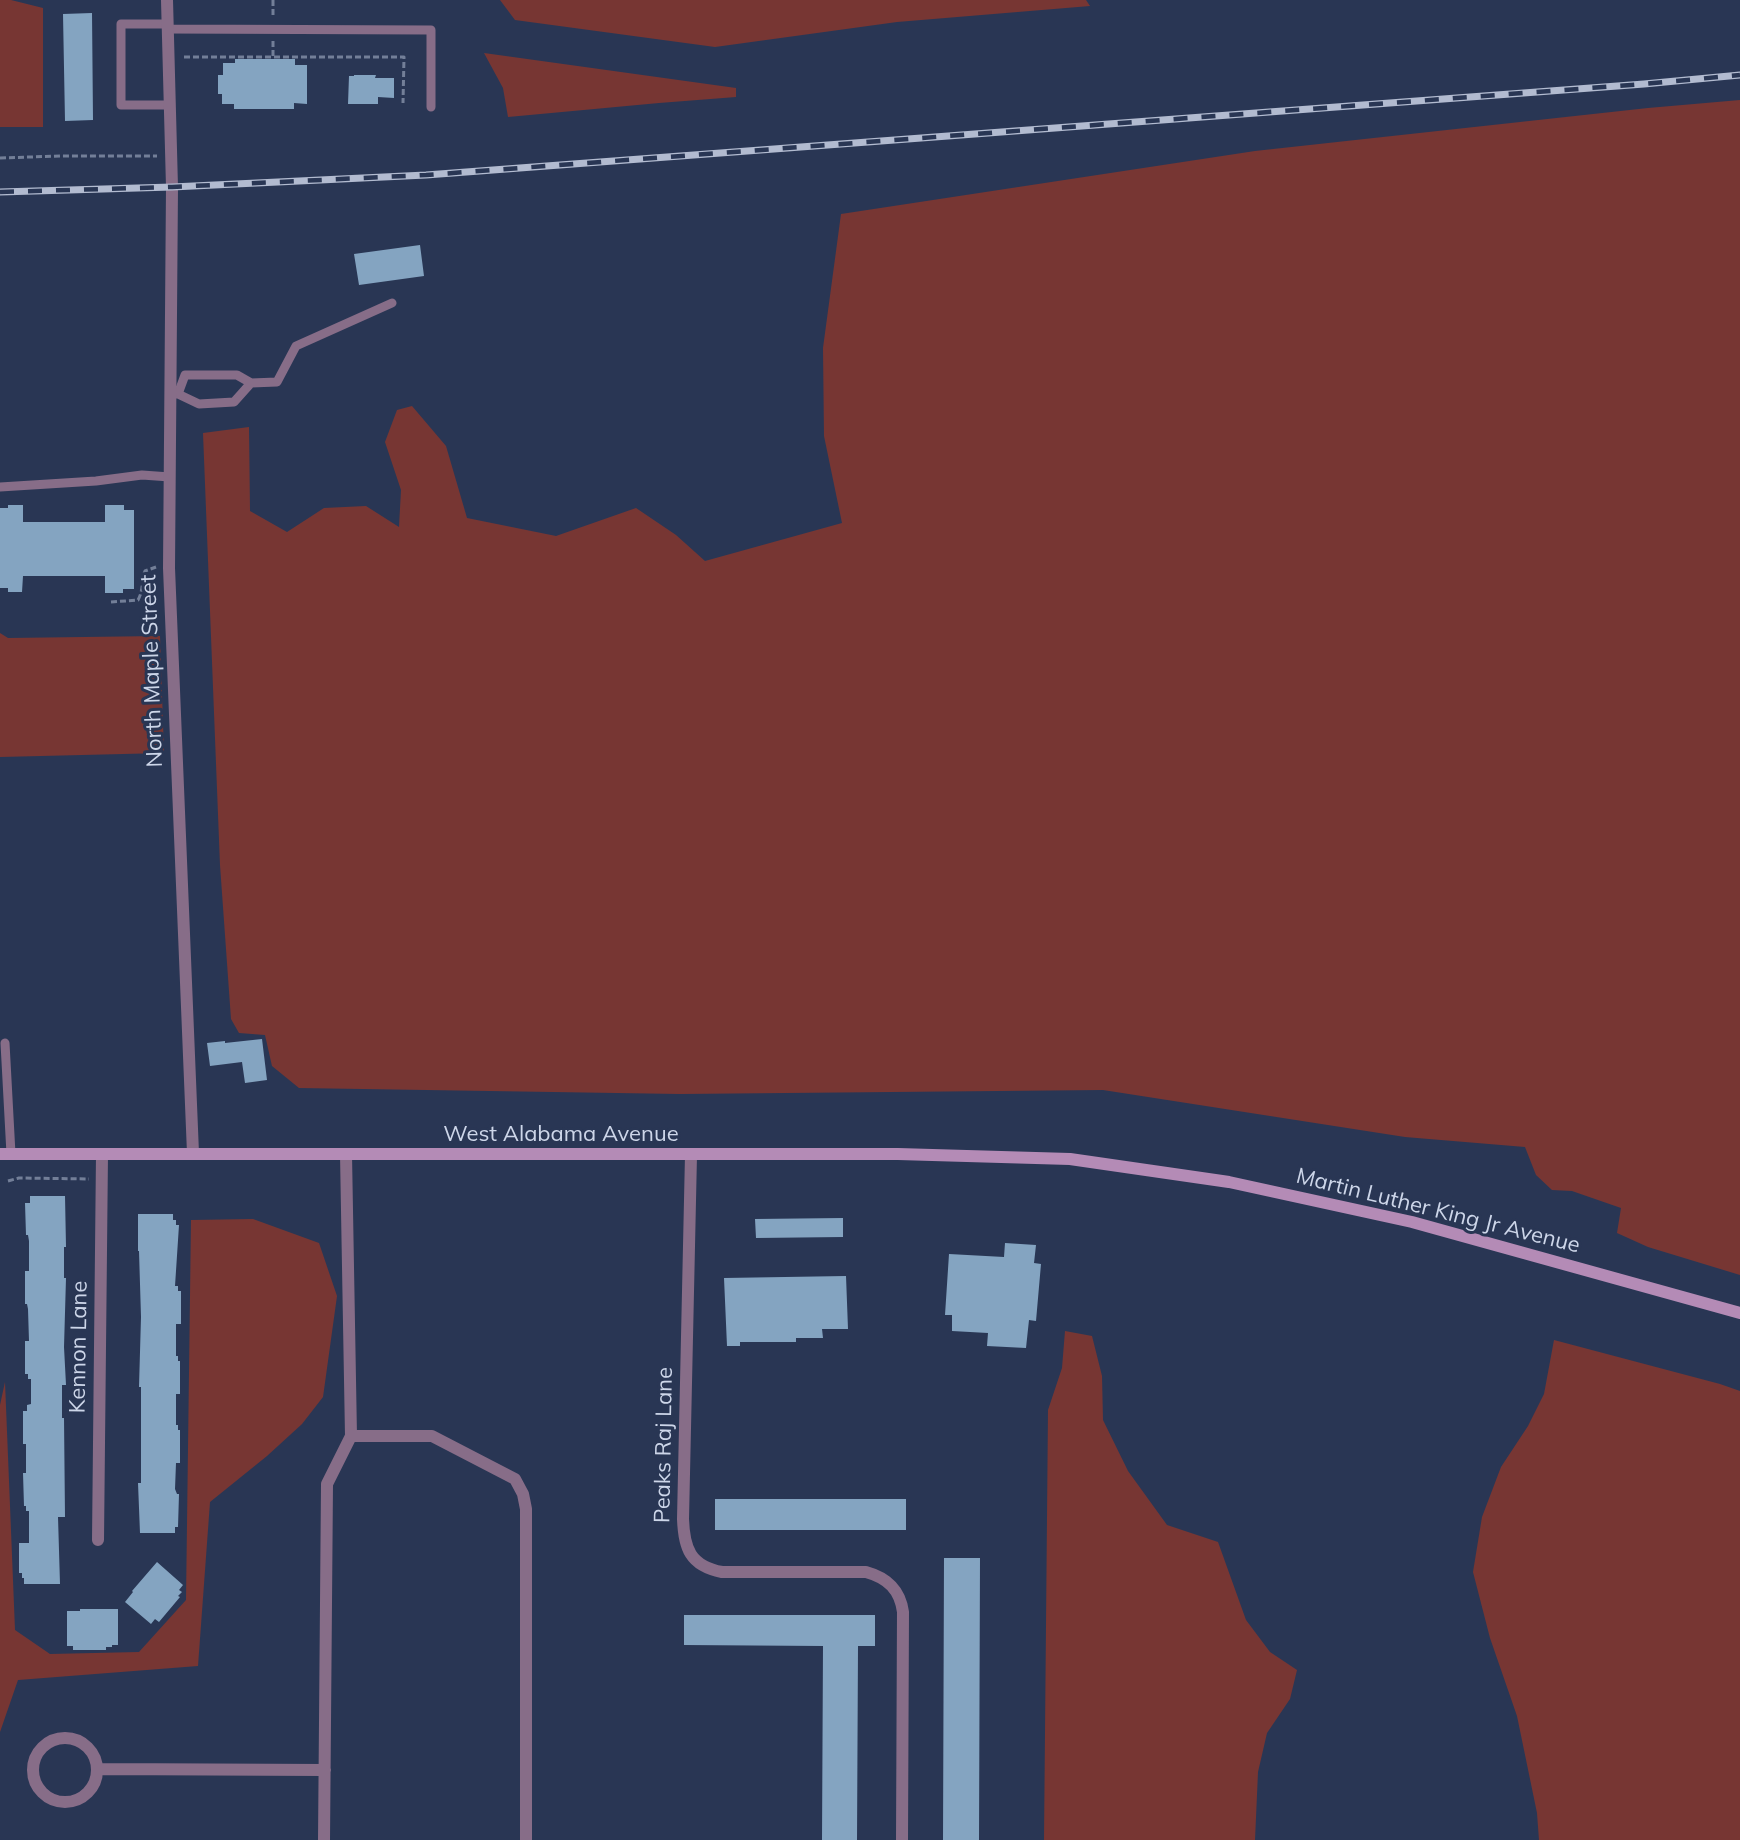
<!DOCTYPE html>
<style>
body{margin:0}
canvas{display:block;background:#293654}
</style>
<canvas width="1740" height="1840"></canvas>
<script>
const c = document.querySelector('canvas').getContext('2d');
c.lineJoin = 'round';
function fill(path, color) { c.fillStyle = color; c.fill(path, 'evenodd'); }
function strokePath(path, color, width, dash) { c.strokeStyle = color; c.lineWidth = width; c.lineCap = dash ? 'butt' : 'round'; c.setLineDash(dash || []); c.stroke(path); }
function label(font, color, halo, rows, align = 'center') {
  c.font = font + ' Mulish,sans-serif'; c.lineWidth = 6; c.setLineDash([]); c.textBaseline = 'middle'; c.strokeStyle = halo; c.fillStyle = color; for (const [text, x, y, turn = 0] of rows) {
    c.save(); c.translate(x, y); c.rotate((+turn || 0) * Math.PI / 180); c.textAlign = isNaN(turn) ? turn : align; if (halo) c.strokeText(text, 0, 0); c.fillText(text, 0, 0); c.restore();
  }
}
fill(new Path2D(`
 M0,0H11L43,8V127H0Z
 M500,0H1086L1090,6L897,22L715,47L515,20Z
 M484,53L736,88V97L659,103L508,117L503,88Z
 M1740,100V1275L1648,1247L1617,1233L1621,1208L1572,1191L1552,1190L1536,1175L1525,1147L1405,1137L1103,1090L680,1094L299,1088L272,1066L265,1035L239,1033L231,1019L220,865L203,433L249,427L250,511L287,532L324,508L366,506L399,527L401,490L385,442L397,410L412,406L446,446L467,518L556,536L636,508L676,535L705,561L842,523L824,436L823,348L841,214L1255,151L1648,108Z
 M0,633L8,638L160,636L164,753L0,757Z
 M253,1219L319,1243L337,1296L323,1397L302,1424L267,1456L210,1502L198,1666L18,1680L0,1732V1405L5,1382L15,1630L50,1654L139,1652L186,1600L191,1220Z
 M1065,1331L1092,1336L1102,1376L1103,1420L1128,1471L1167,1525L1218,1542L1246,1620L1270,1652L1297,1670L1290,1699L1267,1733L1258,1772L1255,1840H1044L1048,1410L1062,1368Z
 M1554,1340L1720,1384L1740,1391V1840H1539L1537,1813L1517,1716L1490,1638L1473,1572L1482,1517L1501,1467L1528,1426L1544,1394Z`), '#773633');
fill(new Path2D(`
 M92,13L93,120L65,121L63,14Z
 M235,59H295V65H307V104L294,103V109H234V104H222V94H218V75H223V63H235Z
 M354,75H376L375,78H394V98L378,97V104H348L349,76H354Z
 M420,245L424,276L359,285L354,254Z
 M8,505H23V522H105V505H124V510H134V589H123V593H105V576H23L22,592H8V588H0V508H8Z
 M262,1039L267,1080L245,1083L242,1062L210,1066L207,1043L225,1041V1043Z
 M30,1196H65L66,1247H64V1278H66L64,1347L66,1385H62V1418H64L65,1517H58L60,1584H24V1578H22V1573H19V1543H29V1511H26V1506H24L23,1473H26V1444H23V1411H27V1405L31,1404V1379H28V1374H25V1341H29L28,1309L27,1304H25V1271H29V1241L28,1235H26L25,1203H30Z
 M138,1214H173V1220H176V1225H179L175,1286H178V1291H181V1324H176V1356H178V1361H180V1394H176V1425H178V1430H180V1463H176L175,1489L177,1494H179L178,1527H175V1533H140L138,1483H141V1387H139L141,1317L139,1251H138Z
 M843,1218V1237L756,1238L755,1219Z
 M1005,1243L1036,1245L1034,1263L1041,1264L1036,1321L1029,1320L1026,1348L987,1346L988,1333L952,1331V1315H945L949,1254L1004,1257Z
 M846,1276L848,1329H822L823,1338H796V1342H740V1346H727L724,1278Z
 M715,1499H906V1530H715Z
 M944,1558H980L979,1840H943Z
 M157,1562L183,1585L179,1590L182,1592L178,1596L180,1597L159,1622L155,1619L151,1624L125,1602L133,1592L132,1591Z
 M80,1609H118V1645H112V1647H106V1650H73V1646H67V1611H80Z
 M684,1615H875V1646H858L857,1840H822L823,1646L684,1645Z`), '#84a4c1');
strokePath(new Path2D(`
 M273,0V16
 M273,41V57
 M184,57H404L403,103
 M0,158L61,156H157
 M111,602L138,600C144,589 141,581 145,571L156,567
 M8,1181L19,1178L89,1179`), '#737f98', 3, [6, 3]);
strokePath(new Path2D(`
 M167,24H121V105H169
 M167,29L431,30V107
 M174,394H178L199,404L234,402L251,383
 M178,394L185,375H237L251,383L277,382L296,346L392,303
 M0,487L96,481L142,475L170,477
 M5,1043L11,1154`), '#876d88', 9);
strokePath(new Path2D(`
 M167,0L172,187L169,568L193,1153
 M691,1155L683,1519C684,1548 690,1566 722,1572H866C888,1578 900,1590 903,1612L902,1840
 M351,1436H432L515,1479L523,1494L526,1509V1840
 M98,1540L102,1154
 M33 1770a32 32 0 1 1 64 0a32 32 0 1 1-64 0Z
 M97,1769L325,1770
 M324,1840L327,1484L351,1436L346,1154`), '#876d88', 12);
strokePath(new Path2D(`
 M0,1154H898L1070,1159L1229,1182L1412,1222L1740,1313`), '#b48bb6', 12);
const rail = new Path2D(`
 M0,192L172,187L426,175L1644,84L1740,75`);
strokePath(rail, '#b2bbd0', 7);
strokePath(rail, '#293654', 4.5, [14]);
label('22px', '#cdd6e9', '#293654', [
 ["North Maple Street",152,671,-92],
 ["West Alabama Avenue",561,1134],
 ["Martin Luther King Jr Avenue",1438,1211,14],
 ["Kennon Lane",79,1347,-89],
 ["Peaks Raj Lane",664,1445,-89]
]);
</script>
